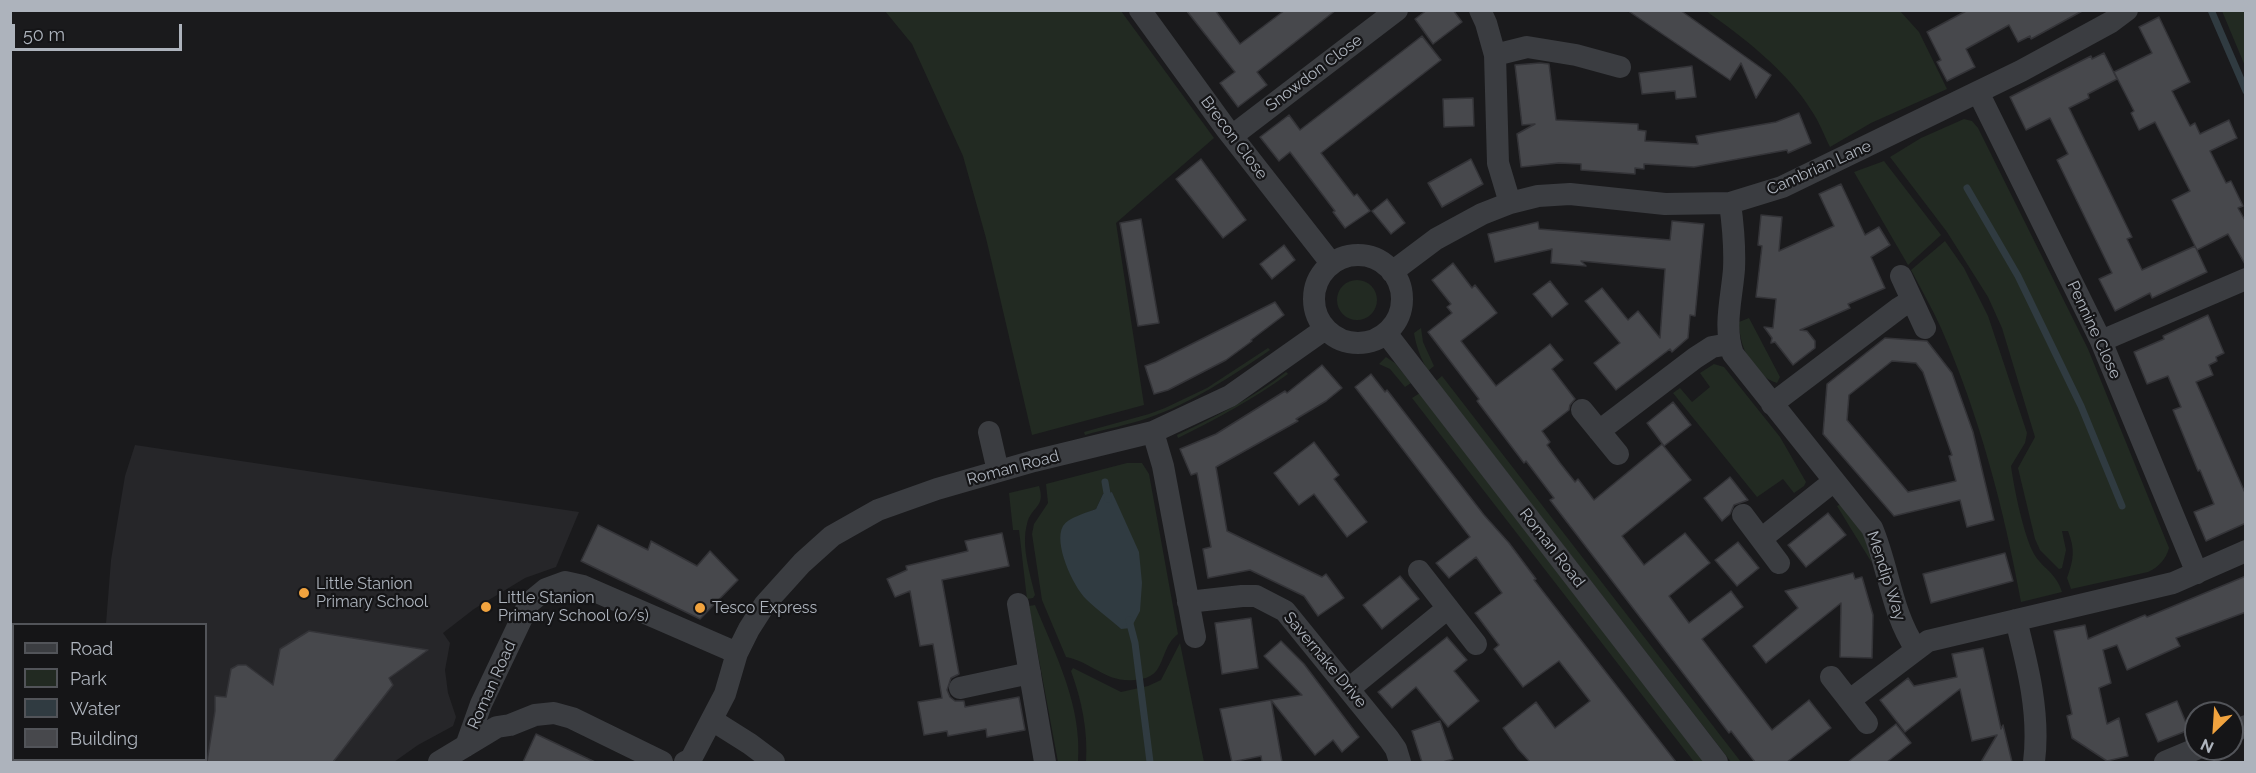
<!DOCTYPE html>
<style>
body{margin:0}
#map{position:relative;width:2256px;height:773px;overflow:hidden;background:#1a1a1c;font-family:Raleway,sans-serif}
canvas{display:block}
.frame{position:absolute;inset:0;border:12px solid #adb3bc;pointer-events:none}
.legend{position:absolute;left:12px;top:623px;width:195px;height:138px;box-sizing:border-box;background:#151517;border:2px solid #525459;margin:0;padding:8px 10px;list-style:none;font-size:18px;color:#adb3bc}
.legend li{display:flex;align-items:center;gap:12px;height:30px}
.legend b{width:30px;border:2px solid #525459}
.north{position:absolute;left:2184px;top:701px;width:60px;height:60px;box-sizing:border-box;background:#151517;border:2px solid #525459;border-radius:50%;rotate:205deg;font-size:16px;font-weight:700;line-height:24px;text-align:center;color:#adb3bc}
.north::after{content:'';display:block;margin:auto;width:21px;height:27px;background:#f1a33e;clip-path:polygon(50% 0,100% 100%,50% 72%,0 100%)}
.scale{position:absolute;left:12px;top:24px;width:170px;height:27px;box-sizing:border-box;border:3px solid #adb3bc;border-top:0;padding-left:8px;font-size:18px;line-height:21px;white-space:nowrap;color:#adb3bc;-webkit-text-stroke:4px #151517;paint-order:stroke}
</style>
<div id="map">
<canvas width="2256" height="773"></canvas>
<div class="frame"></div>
<ul class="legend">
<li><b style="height:8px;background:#3b3d41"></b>Road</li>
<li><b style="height:16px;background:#222a22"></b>Park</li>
<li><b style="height:16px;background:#303b41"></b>Water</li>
<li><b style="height:16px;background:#47484c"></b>Building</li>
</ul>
<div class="north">N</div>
<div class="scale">50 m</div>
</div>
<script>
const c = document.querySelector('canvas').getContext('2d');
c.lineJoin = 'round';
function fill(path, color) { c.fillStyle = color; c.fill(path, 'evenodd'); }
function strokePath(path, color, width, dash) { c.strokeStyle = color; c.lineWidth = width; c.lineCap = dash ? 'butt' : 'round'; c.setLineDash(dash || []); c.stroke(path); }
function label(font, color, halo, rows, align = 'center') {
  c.font = font + ' Raleway,sans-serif'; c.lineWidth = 4.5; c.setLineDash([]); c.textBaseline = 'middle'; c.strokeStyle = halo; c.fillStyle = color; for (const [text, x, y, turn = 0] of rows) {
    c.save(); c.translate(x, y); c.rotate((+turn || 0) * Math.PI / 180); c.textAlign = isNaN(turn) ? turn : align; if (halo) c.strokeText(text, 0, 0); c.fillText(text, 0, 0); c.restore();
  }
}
fill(new Path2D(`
 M135,445L579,512L556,567L525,578L474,609L443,633L450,643L445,670L448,693L456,717L453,726L418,745L394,762H119V760H206V624H106L111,560L125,476Z`), '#262629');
fill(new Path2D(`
 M885,11H1121L1214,138L1116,223L1144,405L1032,435L986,238L963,156L912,44Z
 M1706,11H1900L1919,32L1947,89L1871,123L1830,147C1824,135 1819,121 1811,110C1789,73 1741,35 1706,11Z
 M2222,11H2245V66Z
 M1964,119L1972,121L1978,128L2088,349L2169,548C2166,559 2159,567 2148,572L2071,589L2067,578C2074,559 2075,549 2068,531H2062L2066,550L2062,568L2059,569L2040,550L2035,539L2018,468L2035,437L2002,328L1988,297L1947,232L1890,157L1921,138Z
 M1884,161L1941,235L1908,265L1854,172Z
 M1945,241L1964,268L1988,316L2027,433L2025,443L2011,466C2014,488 2023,531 2032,550C2040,568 2055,570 2062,592L2021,602C2004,509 1979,414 1941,328C1932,308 1921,289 1911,270Z
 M1337 300a20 20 0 1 1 40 0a20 20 0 1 1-40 0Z
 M1749,318L1780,377L1777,383C1752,375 1739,346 1739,322Z
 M1421,328L1423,342L1434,366L1428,371C1421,359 1416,346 1414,333Z
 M1268,348L1270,350C1232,376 1192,403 1148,418C1128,425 1106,429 1085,435L1084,432L1149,414L1165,408L1207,388Z
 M1386,357L1395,363L1411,383L1405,387L1390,369L1379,364Z
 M1714,364L1724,367L1780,437L1806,482L1804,486L1794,493L1783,479L1757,497L1673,393L1680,388L1692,402L1710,387L1700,373Z
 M1286,372L1288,374C1253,399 1217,419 1178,438L1177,435C1215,417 1253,398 1286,372Z
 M1442,376L1741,762H1731L1436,381Z
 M1420,393L1705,762H1694L1412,398Z
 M1127,463H1142L1149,474L1178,634C1165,644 1165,658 1157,670C1153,675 1148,678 1141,679C1108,686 1095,663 1066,657L1042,600L1032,534L1034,524L1048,503L1046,484ZM1112,492L1126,527L1121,629L1106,615L1076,517L1096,509L1103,494Z
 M1039,486C1046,508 1031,506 1027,524C1021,546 1030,573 1035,595L1033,598L1027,599L1019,530H1013L1009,493Z
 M1841,504L1864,535L1872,563L1837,506Z
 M1035,605C1056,656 1082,705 1078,762H1058L1029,606Z
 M1180,643L1204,762H1086C1088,731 1082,701 1071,671L1073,668L1121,692L1148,686L1161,680Z`), '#222a22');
fill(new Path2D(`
 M1112,492L1139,552L1142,583L1140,611L1131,628L1121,629C1110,619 1096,609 1086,599C1073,586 1053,543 1063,526C1069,517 1086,513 1096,509L1103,494Z`), '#303b41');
strokePath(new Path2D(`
 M2211,10L2246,91
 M1967,188L2018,276L2081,406L2122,506
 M1105,482L1108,499
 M1129,620L1135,643L1150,762`), '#303b41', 7);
const building = new Path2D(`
 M1186,10H1215L1240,44L1285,10H1336L1257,72L1267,85L1238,107L1220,83L1235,72Z
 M1427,10H1453L1462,22L1433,44L1415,19Z
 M1627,10H1680L1771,75L1756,98L1741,63L1730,80Z
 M1968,10H2084L2031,39L2030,36L2018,42L2009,25L1966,49L1975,67L1947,81L1937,62L1941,60L1927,32Z
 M2159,17L2190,82L2172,91L2190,126L2195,123L2200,134L2229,120L2237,138L2210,151L2226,183L2231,181L2243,206L2238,208L2246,222V266L2228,234L2197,250L2172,200L2190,191L2155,122L2139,130L2131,113L2134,111L2114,72L2152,53L2139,27Z
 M1422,36L1441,60L1321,153L1354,196L1357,194L1370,211L1345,228L1333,212L1335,211L1290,152L1279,161L1260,137L1289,115L1300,130Z
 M2104,53L2117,79L2088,94L2089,98L2069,108L2132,237L2127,239L2142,270L2195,246L2207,272L2152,298L2150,293L2115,311L2099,279L2112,273L2057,160L2068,154L2050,118L2026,130L2010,97L2091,56L2092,59Z
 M1540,63L1549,64L1556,120L1638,124V130L1646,131L1645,141L1698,144L1696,136L1776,122L1799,113L1811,143L1788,153L1787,150L1694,167L1644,164V169L1635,168V174L1581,170V164L1559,163L1521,167L1517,134L1535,124L1522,125L1515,65Z
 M1692,66L1696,97L1676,99L1675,91L1642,94L1639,73Z
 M1473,98L1474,126L1444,127L1443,99Z
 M1201,159L1246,220L1223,238L1176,179Z
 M1471,159L1483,184L1442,207L1428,183Z
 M1841,184L1865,235L1879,227L1890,245L1871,257L1885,288L1848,304L1850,308L1800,330L1807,331L1815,341V348L1793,365L1775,342L1771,343L1772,338L1764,327L1773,328L1776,299L1756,297L1762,246L1758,245L1761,215L1782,217L1779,251L1834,226L1819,194Z
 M1387,199L1405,223L1391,234L1372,211Z
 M1141,219L1159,323L1138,326L1120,223Z
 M1672,221L1704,224L1695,316L1690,315L1688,338L1672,352L1670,349L1616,390L1594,363L1620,343L1585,301L1602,288L1628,320L1638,311L1660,338L1665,269L1581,261L1586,266L1551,263L1552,249L1495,262L1488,234L1538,222L1539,229L1670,240Z
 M1284,245L1295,260L1272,279L1260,264Z
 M1453,263L1472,288L1475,285L1497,313L1461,341L1496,386L1550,344L1563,360L1552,369L1575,399L1570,405L1569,410L1542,431L1550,442L1547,445L1560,463L1575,482L1578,479L1594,500L1662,444L1691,480L1622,536L1644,565L1685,533L1710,563L1669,596L1689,623L1731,591L1743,607L1702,639L1772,730L1809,700L1831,728L1787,762H1755L1731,731L1729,733L1550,500L1554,498L1526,461L1524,463L1477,401L1479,399L1428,332L1452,313L1447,307L1451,304L1432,280Z
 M1550,281L1568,304L1552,317L1533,294Z
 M1275,302L1284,315L1251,340L1252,341L1226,360L1168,390L1154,394L1145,366L1156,362Z
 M2208,315L2224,353L2216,357L2217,361L2209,365L2213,375L2196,382L2246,495V523L2206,541L2194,512L2214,504L2200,470L2198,471L2173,410L2181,407L2168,376L2147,384L2134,352L2164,339L2163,336Z
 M1885,338L1927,341L1952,373L1973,432L1994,520L1967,527L1960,500L1894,516L1823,434L1827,384ZM1892,361L1916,363L1923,372L1952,455L1949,456L1956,481L1908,492L1847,420L1849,395Z
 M1322,365L1342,388L1326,401L1296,419L1298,421L1216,467L1227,531L1322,577L1326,574L1344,598L1318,616L1304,596L1250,570L1208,578L1203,549L1211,547L1197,473L1191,475L1180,449L1216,434L1285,391L1287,393Z
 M1371,374L1385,392L1387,390L1484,515L1509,543L1536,579L1534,580L1676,762H1530L1518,749L1503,728L1536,702L1555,728L1590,701L1559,661L1523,687L1494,649L1499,645L1475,613L1502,593L1476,557L1449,578L1436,563L1470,537L1355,387Z
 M1673,402L1691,425L1664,446L1647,423Z
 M1314,442L1339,475L1334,479L1367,522L1347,537L1314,494L1299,505L1274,473Z
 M1730,477L1748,500L1734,505L1730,514L1722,521L1704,498Z
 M1828,513L1846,535L1806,567L1788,545Z
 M598,525L648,550L651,541L697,566L710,551L738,580L700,619L581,561Z
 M1002,533L1009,566L942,580L959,674L951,678L947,690L950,697L955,701H964L965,707L1019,697L1025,730L987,737L986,729L948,736L947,731L924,735L918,702L942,698L933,644L920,646L910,591L895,597L887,579L907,570L906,566L968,551L965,541Z
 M1738,542L1759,568L1737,586L1715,560Z
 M2005,553L2013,581L1931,603L1923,574Z
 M1853,573L1855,579L1862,577L1873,615L1872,658L1840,657L1841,603L1766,663L1753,646L1798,608L1785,591Z
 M1400,576L1419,599L1382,629L1363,605Z
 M2246,576V612L2176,638L2180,646L2127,670L2117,645L2103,650L2111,683L2099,688L2107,724L2119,718L2128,756L2107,761L2072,738L2067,716L2072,714L2054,631L2085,625L2088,639L2145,615L2147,617Z
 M1251,618L1258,668L1222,674L1215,623Z
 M309,631L428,650L389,678L393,685L333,762H207L215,711V696L226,697L231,669L238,665H246L273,685L280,649Z
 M1447,637L1467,660L1454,671L1479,701L1448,727L1416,687L1392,708L1378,692Z
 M1281,641L1304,664L1359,737L1342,752L1333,740L1315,755L1271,700L1302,695L1264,656Z
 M1983,648L2001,729L2003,725L2012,762H1981L1997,735L1972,741L1960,689L1905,732L1880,700L1908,678L1914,686L1957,677L1952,654Z
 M1271,700L1282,762H1262L1261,756L1232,762L1220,709Z
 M2177,701L2189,730L2158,742L2146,714Z
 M1440,721L1453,759L1443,762H1422L1412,731Z
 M1896,724L1911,743L1887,762H1848Z
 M536,734L595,762H523Z`);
fill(building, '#47484c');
strokePath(building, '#343438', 1.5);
strokePath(new Path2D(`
 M1140,10L1227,130L1331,263
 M1480,10L1486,23L1495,55L1498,163L1510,203
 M1495,55L1527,47L1576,55L1620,67
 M1978,92L2101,341L2197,573
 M1232,136L1397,10
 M1730,203C1733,225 1735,247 1734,269C1732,297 1723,327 1733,354L1872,528C1889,568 1891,612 1916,649
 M1314 299a44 44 0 1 1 88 0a44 44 0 1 1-88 0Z
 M1392,272L1436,239L1482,214L1510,203L1538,196L1570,194L1665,204L1730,203L1782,187L2021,71L2111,22L2127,10
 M1901,276L1925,328
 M1386,333L1717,762
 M2101,341L2246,279
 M1772,404L1899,308L1912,300
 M1582,410L1618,454
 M1599,431L1695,358L1712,347L1729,344
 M989,432L998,471
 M1153,432L1163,466L1195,637
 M1743,515L1779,563
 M1761,539L1834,481
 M1419,571L1476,644
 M1188,602L1242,596H1256L1285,611L1389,739L1396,749L1400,762
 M1018,604L1045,762
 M2016,620C2028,667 2040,714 2034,762
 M1831,677L1867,723
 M960,688L1030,673
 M1350,688L1448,608
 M1850,700L1928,641L2173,583L2246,551
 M712,720L750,744L774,762
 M2232,732L2246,726
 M466,746L481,704L529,603L546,589L565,582L583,586L737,653
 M439,762L497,727L510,725L535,715L554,713L572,718L662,762
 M685,762L691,759L725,694L737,653L749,629L765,604L802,563L832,536L878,510L937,489L1034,461L1153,432L1230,396L1325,329
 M2165,762L2196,749`), '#3b3d41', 22);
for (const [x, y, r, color] of [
 [304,593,6,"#f1a33e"],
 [486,607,6,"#f1a33e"],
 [700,608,6,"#f1a33e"]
]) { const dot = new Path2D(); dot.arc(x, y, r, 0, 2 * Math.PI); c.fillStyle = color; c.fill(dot); strokePath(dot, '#151517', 2); }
label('16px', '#adb3bc', '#151517', [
 ["Snowdon Close",1314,73,-37],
 ["Brecon Close",1234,138,53],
 ["Cambrian Lane",1819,168,-24],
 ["Pennine Close",2094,330,65],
 ["Roman Road",1013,468,-15],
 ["Roman Road",1552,548,52],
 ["Mendip Way",1886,576,72],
 ["Savernake Drive",1325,660,50],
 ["Roman Road",492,685,-66]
]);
label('16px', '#adb3bc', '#151517', [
 ["Little Stanion",316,584],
 ["Primary School",316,602],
 ["Little Stanion",498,598],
 ["Primary School (o/s)",498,616],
 ["Tesco Express",712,608]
], 'left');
</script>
